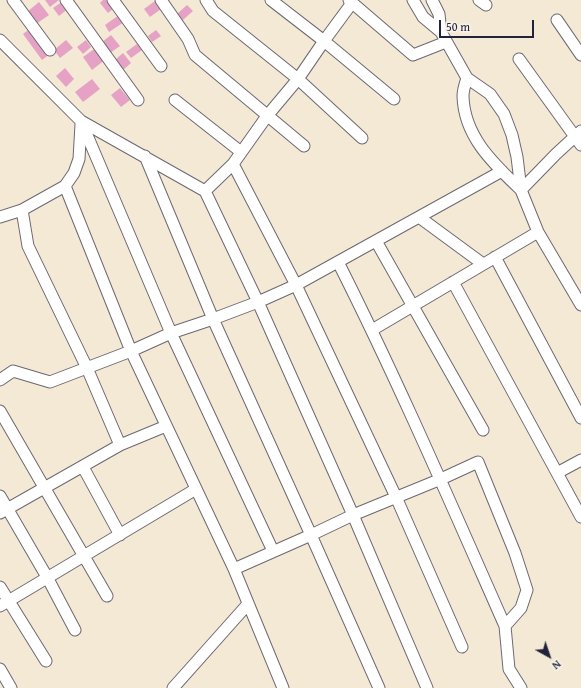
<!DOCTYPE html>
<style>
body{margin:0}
#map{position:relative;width:581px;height:688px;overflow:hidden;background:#f4e9d5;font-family:"Gentium Book Plus",serif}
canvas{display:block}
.north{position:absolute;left:529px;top:636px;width:40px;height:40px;-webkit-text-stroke:3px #f7f3e8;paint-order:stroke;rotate:140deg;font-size:11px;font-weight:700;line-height:16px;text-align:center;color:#22223b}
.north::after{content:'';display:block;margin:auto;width:14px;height:18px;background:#22223b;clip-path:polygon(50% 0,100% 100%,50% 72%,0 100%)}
.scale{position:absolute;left:439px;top:20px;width:95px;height:18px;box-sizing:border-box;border:2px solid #22223b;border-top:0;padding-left:5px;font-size:12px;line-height:14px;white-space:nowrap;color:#22223b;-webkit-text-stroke:3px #f7f3e8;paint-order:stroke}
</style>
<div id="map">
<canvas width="581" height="688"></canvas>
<div class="north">N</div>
<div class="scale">50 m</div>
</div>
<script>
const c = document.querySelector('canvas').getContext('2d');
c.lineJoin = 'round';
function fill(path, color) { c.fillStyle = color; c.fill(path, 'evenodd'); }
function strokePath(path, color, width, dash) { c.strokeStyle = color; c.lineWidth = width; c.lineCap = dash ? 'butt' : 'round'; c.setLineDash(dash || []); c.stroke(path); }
fill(new Path2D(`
 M45,0H59L50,7Z
 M103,0H106L113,9L108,13L100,3Z
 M63,1L69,8L59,16L53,8Z
 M155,1L161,9L150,17L144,9Z
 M39,2L49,15L36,24L27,12Z
 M187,5L193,11L183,20L177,14Z
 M119,15L124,22L109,32L105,25Z
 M31,28L50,54L42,60L23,34Z
 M156,30L161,36L152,42L148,36Z
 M111,35L120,46L110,53L102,42Z
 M66,40L73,48L60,58L54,50Z
 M86,40L91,47L83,54L77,47Z
 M137,44L142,50L131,58L126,52Z
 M97,47L106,59L92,70L83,57Z
 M123,53L131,63L123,70L115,60Z
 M65,68L74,79L66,87L56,76Z
 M92,79L100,89L83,102L75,92Z
 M120,88L130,100L121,107L111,95Z`), '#e5a2c5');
const minor = new Path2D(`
 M13,0L50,50
 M66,0L138,100
 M113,0L161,66
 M161,0L188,39L195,55L304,146
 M206,0L213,11L298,79L362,138
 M349,0L413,55L446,42
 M413,0L423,17L441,32L467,78L490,94L504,114L512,135L517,157L521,190L538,232L581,305
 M432,0L439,14L441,32
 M479,0L486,5
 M352,3L324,41L394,99
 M557,20L581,55
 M0,40L81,121L205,191L258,302L353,515L427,688
 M519,59L581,145
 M467,78C465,84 463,90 463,96C464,137 494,164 521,190
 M175,100L241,152
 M81,121L171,333L273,551
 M145,156L213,319L311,535L379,688
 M233,164L296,285L396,497L462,647
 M65,186L131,351L234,569L283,688
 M521,190L556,154L581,131
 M205,191L233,164L267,116L298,79L324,41L271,0
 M22,210L28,246L87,368L120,445
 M0,217L22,210L65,186L74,173L79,159L81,124
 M419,217L483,264
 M376,241L483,430
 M495,257L581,418
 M338,262C398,381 451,504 505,626
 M453,282L581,517
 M372,330L538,232
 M0,380L13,371L50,382L131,351L171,333L213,319L258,302L296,285L502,171
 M0,411L107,596
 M83,467L120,535
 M557,473L581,460
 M0,496L47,577L75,630
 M0,513L120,445L166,426
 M234,569L311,535L353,515L441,479L478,462L515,553L527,590L521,608L505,626L509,669L521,688
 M0,587L46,661
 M0,606L196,489
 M0,669L11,688
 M173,688L248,604`);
strokePath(minor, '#6c6871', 13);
strokePath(minor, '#fff', 11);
</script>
